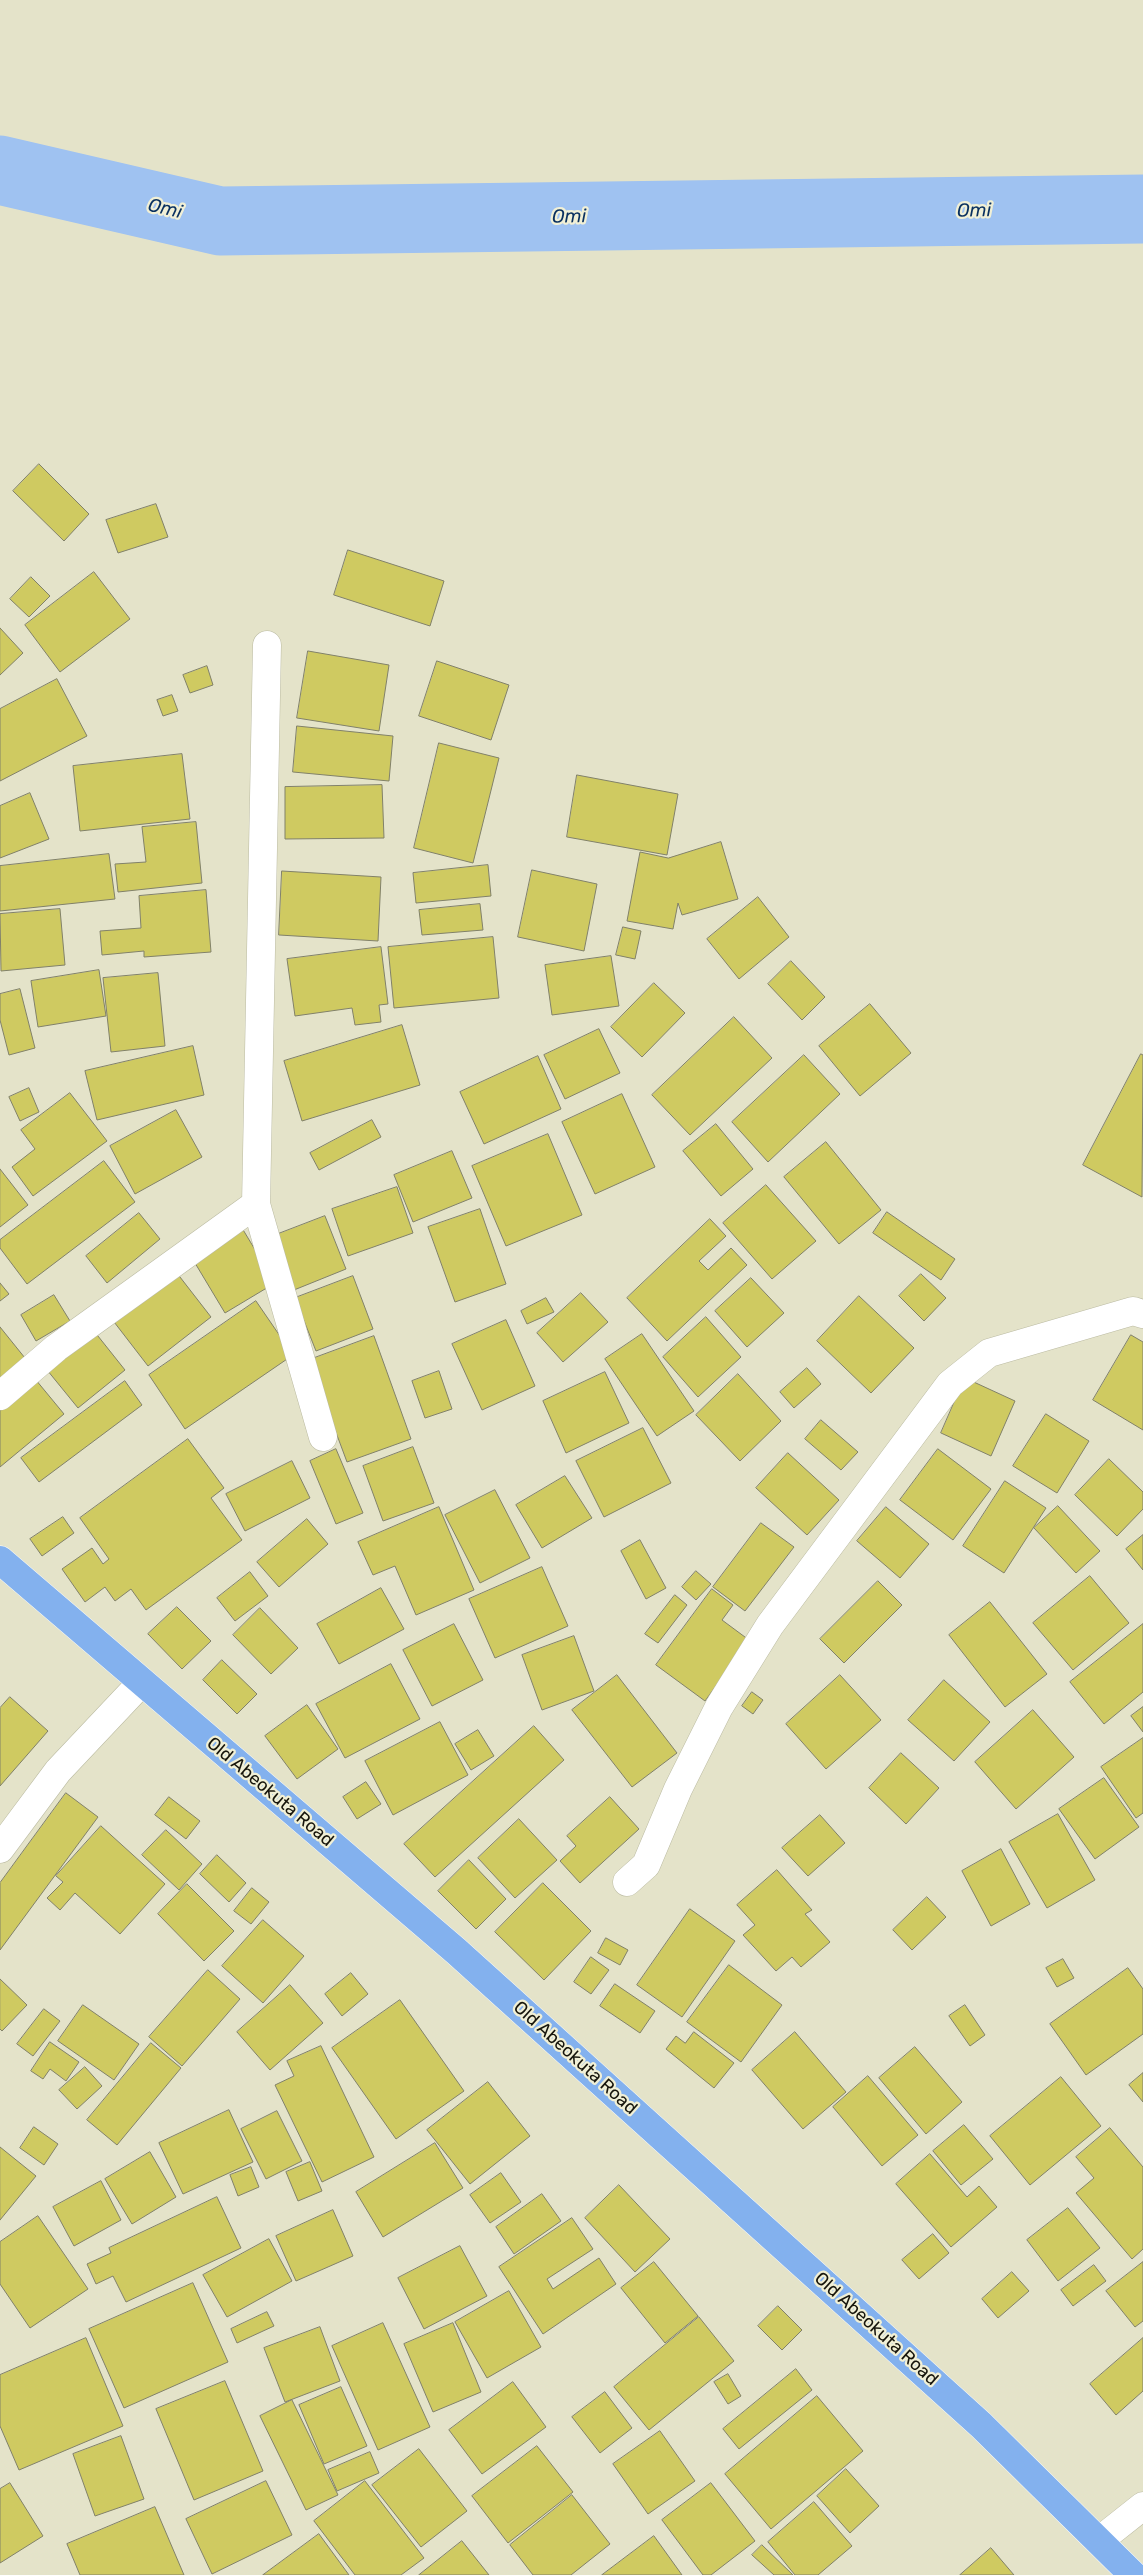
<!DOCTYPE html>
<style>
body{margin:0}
canvas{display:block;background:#e4e3c9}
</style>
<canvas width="1143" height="2575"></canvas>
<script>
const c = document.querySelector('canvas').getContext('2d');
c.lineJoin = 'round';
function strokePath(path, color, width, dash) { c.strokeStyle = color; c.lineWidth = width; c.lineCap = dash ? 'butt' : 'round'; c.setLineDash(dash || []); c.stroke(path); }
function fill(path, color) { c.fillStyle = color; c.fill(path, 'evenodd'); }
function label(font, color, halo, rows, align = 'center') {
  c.font = font + ' Rubik,sans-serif'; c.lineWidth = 4.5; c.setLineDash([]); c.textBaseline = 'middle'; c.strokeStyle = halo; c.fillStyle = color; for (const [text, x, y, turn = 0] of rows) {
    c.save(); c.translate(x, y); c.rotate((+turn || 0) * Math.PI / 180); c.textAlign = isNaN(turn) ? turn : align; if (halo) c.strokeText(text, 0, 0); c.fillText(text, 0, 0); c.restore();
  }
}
strokePath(new Path2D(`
 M0,170L220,221L1143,209`), '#9fc2f1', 69);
const building = new Path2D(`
 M39,464L89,514L64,541L13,491Z
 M156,504L168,537L118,553L106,520Z
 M348,550L444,581L430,626L334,595Z
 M94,572L130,619L60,672L25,625Z
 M31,577L50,596L29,617L10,599Z
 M0,628L23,653L0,675Z
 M308,651L389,665L379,731L297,718Z
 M437,661L509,685L491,740L419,716Z
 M207,666L213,685L190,693L183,675Z
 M57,679L87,736L0,781V709Z
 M172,695L178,711L163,716L157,700Z
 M297,726L393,736L389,781L293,772Z
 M439,743L499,758L473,863L414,848Z
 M182,754L190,819L80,831L73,766Z
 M577,775L678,794L667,855L567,837Z
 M382,785L384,838L285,839V787Z
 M30,793L49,839L0,858V806Z
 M196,822L202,883L118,892L115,864L146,862L142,827Z
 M721,842L738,899L682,915L678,903L673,929L627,921L640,852L668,858Z
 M109,854L115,899L0,911V866Z
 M488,865L491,896L416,903L413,873Z
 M532,870L597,884L584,951L518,937Z
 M282,871L381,877L378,941L279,935Z
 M206,890L211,952L144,957V951L102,955L100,931L141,928L139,896Z
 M758,897L789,937L739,979L707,939Z
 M480,904L483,930L422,935L419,910Z
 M60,909L65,965L1,971L0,914Z
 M623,927L641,931L635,959L616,955Z
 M493,937L499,998L394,1008L388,947Z
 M381,947L388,1004L379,1005L381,1022L355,1025L352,1008L295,1016L287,959Z
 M611,956L619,1006L552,1015L545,965Z
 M791,961L825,997L802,1020L768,984Z
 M99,970L106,1016L38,1027L31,981Z
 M158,973L165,1046L111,1052L103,978Z
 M654,983L685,1013L642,1057L611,1027Z
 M20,989L35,1048L9,1055L0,1020V994Z
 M870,1004L911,1053L860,1096L819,1046Z
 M734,1017L772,1058L690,1135L652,1095Z
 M402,1025L420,1085L302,1121L284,1061Z
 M599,1029L620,1073L565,1099L544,1055Z
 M193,1046L204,1095L97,1120L85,1071Z
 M1141,1054L1143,1055L1142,1197L1083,1165Z
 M804,1055L840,1094L768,1162L732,1122Z
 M538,1056L561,1109L484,1144L460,1092Z
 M29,1088L39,1112L20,1121L9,1097Z
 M70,1093L107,1141L33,1196L12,1167L35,1149L21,1130Z
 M622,1094L655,1167L595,1194L562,1122Z
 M176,1110L202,1157L135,1194L110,1146Z
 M372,1120L381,1137L319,1170L310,1153Z
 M716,1124L753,1169L721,1196L683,1151Z
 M548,1134L582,1215L506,1246L472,1166Z
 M826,1142L881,1210L839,1244L784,1177Z
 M452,1151L472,1198L413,1222L394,1175Z
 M104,1161L135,1202L27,1284L0,1248V1240Z
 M0,1169L28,1205L0,1227Z
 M766,1185L816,1241L772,1279L723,1223Z
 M397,1187L413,1233L348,1256L332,1209Z
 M480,1209L506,1284L455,1302L428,1227Z
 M887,1212L955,1259L941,1280L873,1233Z
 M139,1213L160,1239L107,1283L86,1256Z
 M325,1216L346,1269L294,1290L273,1236Z
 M710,1219L726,1236L699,1261L708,1270L731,1248L747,1265L667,1341L627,1298Z
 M242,1228L275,1283L225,1313L192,1258Z
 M173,1268L211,1317L148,1366L111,1318Z
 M921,1274L946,1298L924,1321L899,1296Z
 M353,1276L373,1329L316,1351L295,1298Z
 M751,1278L784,1313L747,1347L715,1311Z
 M0,1283L9,1294L0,1301Z
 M581,1293L608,1322L563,1362L537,1333Z
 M54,1295L70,1321L36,1341L21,1315Z
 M859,1296L914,1348L871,1393L817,1341Z
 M546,1298L554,1312L527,1324L521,1311Z
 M256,1301L293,1355L185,1429L149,1375Z
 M706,1317L741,1357L698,1397L663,1357Z
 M506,1320L535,1386L482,1410L452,1344Z
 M90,1326L125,1370L78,1408L43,1365Z
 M0,1327L29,1363L0,1387Z
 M642,1334L694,1411L657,1436L605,1359Z
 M1131,1335L1143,1342V1430L1093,1400Z
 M374,1336L411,1439L347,1462L309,1360Z
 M807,1368L821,1384L794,1408L780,1392Z
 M439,1371L452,1409L425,1418L412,1381Z
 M605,1372L629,1423L566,1453L543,1401Z
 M31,1374L64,1414L0,1467V1400Z
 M738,1374L781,1421L740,1461L696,1415Z
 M965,1378L1015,1401L991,1456L941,1433Z
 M125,1381L142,1405L39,1482L21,1458Z
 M1046,1414L1089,1441L1057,1493L1013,1466Z
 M821,1420L858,1452L841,1470L805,1439Z
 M643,1428L671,1483L604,1517L576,1461Z
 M188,1439L224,1488L211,1498L242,1540L146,1610L131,1589L115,1601L105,1587L85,1602L62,1569L92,1548L103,1564L109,1559L80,1518Z
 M413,1447L434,1503L383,1521L363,1466Z
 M336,1449L363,1513L336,1524L310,1461Z
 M938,1449L991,1489L953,1540L900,1500Z
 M788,1453L839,1500L807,1535L756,1488Z
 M1109,1459L1143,1492V1509L1117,1536L1075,1495Z
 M292,1461L310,1498L245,1531L226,1494Z
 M565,1476L592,1518L542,1548L516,1505Z
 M1005,1481L1046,1508L1004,1573L963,1546Z
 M495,1490L530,1558L480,1583L445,1515Z
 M1058,1506L1100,1551L1076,1573L1034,1528Z
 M439,1507L474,1590L416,1615L395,1566L373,1575L358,1542Z
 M886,1507L929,1544L900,1578L857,1541Z
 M63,1517L74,1533L42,1556L30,1539Z
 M307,1519L328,1544L279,1587L257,1562Z
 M761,1523L794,1547L745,1611L713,1587Z
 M1143,1535V1570L1126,1549Z
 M640,1540L666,1588L646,1599L621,1551Z
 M542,1567L568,1626L495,1658L469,1599Z
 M696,1571L711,1584L696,1600L682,1587Z
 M250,1572L268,1596L235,1621L217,1598Z
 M1090,1576L1129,1623L1073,1670L1033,1623Z
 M878,1581L902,1605L844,1663L820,1639Z
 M381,1588L404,1629L339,1664L317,1624Z
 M712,1589L733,1605L722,1620L749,1640L705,1701L656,1665Z
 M675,1595L687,1605L658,1643L645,1634Z
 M990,1602L1047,1674L1005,1707L949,1635Z
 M177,1607L211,1641L182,1669L148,1634Z
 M260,1608L298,1648L271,1674L233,1635Z
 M454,1624L483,1680L432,1706L403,1650Z
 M1143,1624V1692L1104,1724L1070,1682Z
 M574,1636L594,1691L542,1710L522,1655Z
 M222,1660L257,1694L237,1714L203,1680Z
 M391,1664L420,1719L345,1758L316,1704Z
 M617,1675L677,1753L632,1787L572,1710Z
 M840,1675L881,1720L826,1769L786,1724Z
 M944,1680L990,1722L954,1761L908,1720Z
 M752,1692L763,1700L753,1714L742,1706Z
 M10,1697L48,1731L0,1786V1708Z
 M307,1705L338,1749L297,1779L265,1736Z
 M1143,1707V1732L1131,1716Z
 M1033,1710L1074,1757L1016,1809L975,1762Z
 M440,1722L468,1775L393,1815L365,1761Z
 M534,1726L564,1760L435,1877L404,1844Z
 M478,1730L494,1756L471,1770L455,1744Z
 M1143,1738V1813L1136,1818L1101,1767Z
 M901,1753L939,1788L906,1824L869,1788Z
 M1104,1778L1139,1827L1095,1859L1059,1809Z
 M366,1782L381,1804L357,1819L343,1797Z
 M66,1793L98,1817L0,1950V1883Z
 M169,1797L200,1821L186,1839L155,1815Z
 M610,1797L639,1829L580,1883L560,1861L576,1846L567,1836Z
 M1058,1814L1095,1880L1047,1908L1009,1842Z
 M820,1815L845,1843L808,1876L782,1848Z
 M519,1819L557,1860L515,1898L478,1858Z
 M101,1826L165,1884L120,1934L75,1893L60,1910L47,1898L63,1882L56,1876Z
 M166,1830L202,1864L179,1890L142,1855Z
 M1001,1849L1030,1904L991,1926L962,1871Z
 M217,1855L246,1883L229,1902L200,1874Z
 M469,1860L506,1899L476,1929L438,1891Z
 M777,1870L812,1910L805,1914L830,1942L801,1967L792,1957L776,1971L743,1935L755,1925L737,1905Z
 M543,1883L591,1931L544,1980L495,1932Z
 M187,1884L234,1931L204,1961L158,1914Z
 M252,1888L269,1902L251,1924L234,1911Z
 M927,1897L946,1917L912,1950L893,1930Z
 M690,1909L735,1941L682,2017L637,1985Z
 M263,1920L304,1956L263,2003L222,1966Z
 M606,1938L628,1950L620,1965L598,1953Z
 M591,1957L609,1970L591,1994L574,1982Z
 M1063,1959L1074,1978L1057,1987L1046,1968Z
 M729,1965L782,2005L741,2062L687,2022Z
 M1128,1968L1143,1989V2034L1086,2075L1050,2024Z
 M208,1970L240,1999L182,2066L149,2037Z
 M351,1973L368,1994L342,2016L325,1994Z
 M0,1979L27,2005L2,2031L0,2029Z
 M615,1984L655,2011L640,2033L600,2006Z
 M290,1985L323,2023L270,2070L237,2032Z
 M400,2000L464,2091L396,2139L332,2048Z
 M83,2005L139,2044L114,2080L58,2041Z
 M965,2005L985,2035L970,2046L949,2016Z
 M44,2009L60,2021L33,2056L17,2044Z
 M694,2032L734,2063L714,2088L666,2049L676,2036L685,2043Z
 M795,2032L846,2092L803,2129L752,2070Z
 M50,2042L79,2062L66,2081L50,2069L43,2079L31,2071Z
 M151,2043L181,2068L117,2145L87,2120Z
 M321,2046L374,2157L322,2182L275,2085L294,2076L287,2061Z
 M915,2047L962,2102L926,2134L879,2078Z
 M85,2067L102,2086L77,2109L59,2090Z
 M1143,2073V2102L1129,2085Z
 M868,2076L918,2135L882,2166L833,2107Z
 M1061,2077L1101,2126L1030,2185L990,2136Z
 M488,2082L530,2136L470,2184L427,2130Z
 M229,2110L253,2162L183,2194L159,2143Z
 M277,2111L302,2161L266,2179L241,2129Z
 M964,2125L993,2159L961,2185L933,2151Z
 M34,2127L58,2144L44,2165L20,2148Z
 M1110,2128L1143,2167V2249L1132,2259L1076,2193L1094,2178L1076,2157Z
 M435,2143L463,2188L383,2237L356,2192Z
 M0,2147L36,2176L0,2220Z
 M150,2152L176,2197L132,2224L105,2179Z
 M930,2154L967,2197L979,2186L997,2207L951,2247L896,2184Z
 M310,2162L322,2191L298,2201L286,2172Z
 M251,2167L259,2187L238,2196L230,2175Z
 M501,2173L521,2202L490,2223L470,2195Z
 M101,2181L121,2220L74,2246L53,2207Z
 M619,2185L670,2239L635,2272L585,2218Z
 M542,2194L561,2221L514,2254L496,2227Z
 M217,2197L241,2248L126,2302L113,2276L96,2284L87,2264L111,2253L109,2248Z
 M1068,2208L1100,2248L1058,2281L1027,2240Z
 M333,2210L353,2256L296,2281L276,2236Z
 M38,2216L88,2289L30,2328L0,2284V2242Z
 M572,2218L593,2249L547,2279L553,2289L599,2258L616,2284L543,2334L499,2267Z
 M933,2234L949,2253L919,2279L902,2260Z
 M269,2239L292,2281L227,2317L203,2275Z
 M460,2246L487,2296L424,2329L398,2278Z
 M654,2262L698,2316L665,2343L621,2288Z
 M1143,2262V2321L1135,2327L1106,2291Z
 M1094,2265L1106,2281L1073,2306L1061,2290Z
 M1012,2272L1029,2291L998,2318L982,2299Z
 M193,2283L228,2362L124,2408L89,2329Z
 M509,2291L541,2347L487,2378L455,2322Z
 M778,2306L802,2330L782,2350L758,2326Z
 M267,2312L274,2326L237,2343L231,2329Z
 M699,2317L734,2361L649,2430L614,2387Z
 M383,2323L430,2427L378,2450L332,2346Z
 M453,2323L481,2392L433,2412L404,2344Z
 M320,2327L340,2381L285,2402L264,2348Z
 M86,2338L123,2426L19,2470L0,2426V2375Z
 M1143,2338V2391L1116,2415L1090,2384Z
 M796,2369L812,2390L739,2449L723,2429Z
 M728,2374L741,2396L728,2404L714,2382Z
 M225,2381L263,2471L194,2500L156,2409Z
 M513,2382L546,2427L482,2474L449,2430Z
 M341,2387L367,2446L324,2464L299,2405Z
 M605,2392L632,2428L600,2453L572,2417Z
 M817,2396L863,2451L771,2529L725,2474Z
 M292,2400L338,2495L306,2510L260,2416Z
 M660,2431L695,2481L648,2514L613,2464Z
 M121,2436L144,2499L95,2516L73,2454Z
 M537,2446L573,2492L508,2543L472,2496Z
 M419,2449L467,2511L421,2547L372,2485Z
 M370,2452L379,2473L337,2491L328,2470Z
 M846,2469L879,2506L850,2533L817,2496Z
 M266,2481L292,2535L212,2574L186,2519Z
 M365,2481L424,2558L401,2575H355L314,2521Z
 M10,2483L43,2536L0,2563V2489Z
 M711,2483L755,2541L711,2575H703L662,2520Z
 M572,2495L610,2544L571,2575H533L510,2545Z
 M814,2502L852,2546L818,2575H795L768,2542Z
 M155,2507L184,2575H80L67,2544Z
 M319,2534L349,2575H263Z
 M654,2536L682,2575H602Z
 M462,2541L489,2575H419Z
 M762,2545L793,2575H774L752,2555Z
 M991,2548L1014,2575H960Z`);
fill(building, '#cfca61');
strokePath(building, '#818169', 1);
const minor = new Path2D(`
 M267,645L256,1204L323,1437
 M0,1396L56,1348L256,1204
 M0,1849L58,1771L141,1683
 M627,1882L646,1865L678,1789L719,1707L770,1625L950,1384L989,1353L1133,1311L1143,1314
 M1100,2540L1143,2506`);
const highway = new Path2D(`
 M0,1560L456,1951L981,2425L1133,2575`);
strokePath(minor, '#bbbba2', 29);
strokePath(highway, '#fff', 29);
strokePath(minor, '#fff', 28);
strokePath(highway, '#83b1ee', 28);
label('18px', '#16150c', '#f1f0d6', [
 ["Old Abeokuta Road",270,1792,40],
 ["Old Abeokuta Road",575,2058,42],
 ["Old Abeokuta Road",876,2329,42]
]);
label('italic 19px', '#09305f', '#f1f0d6', [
 ["Omi",165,209,13],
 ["Omi",974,211,-1],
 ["Omi",569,217,-1]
]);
</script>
